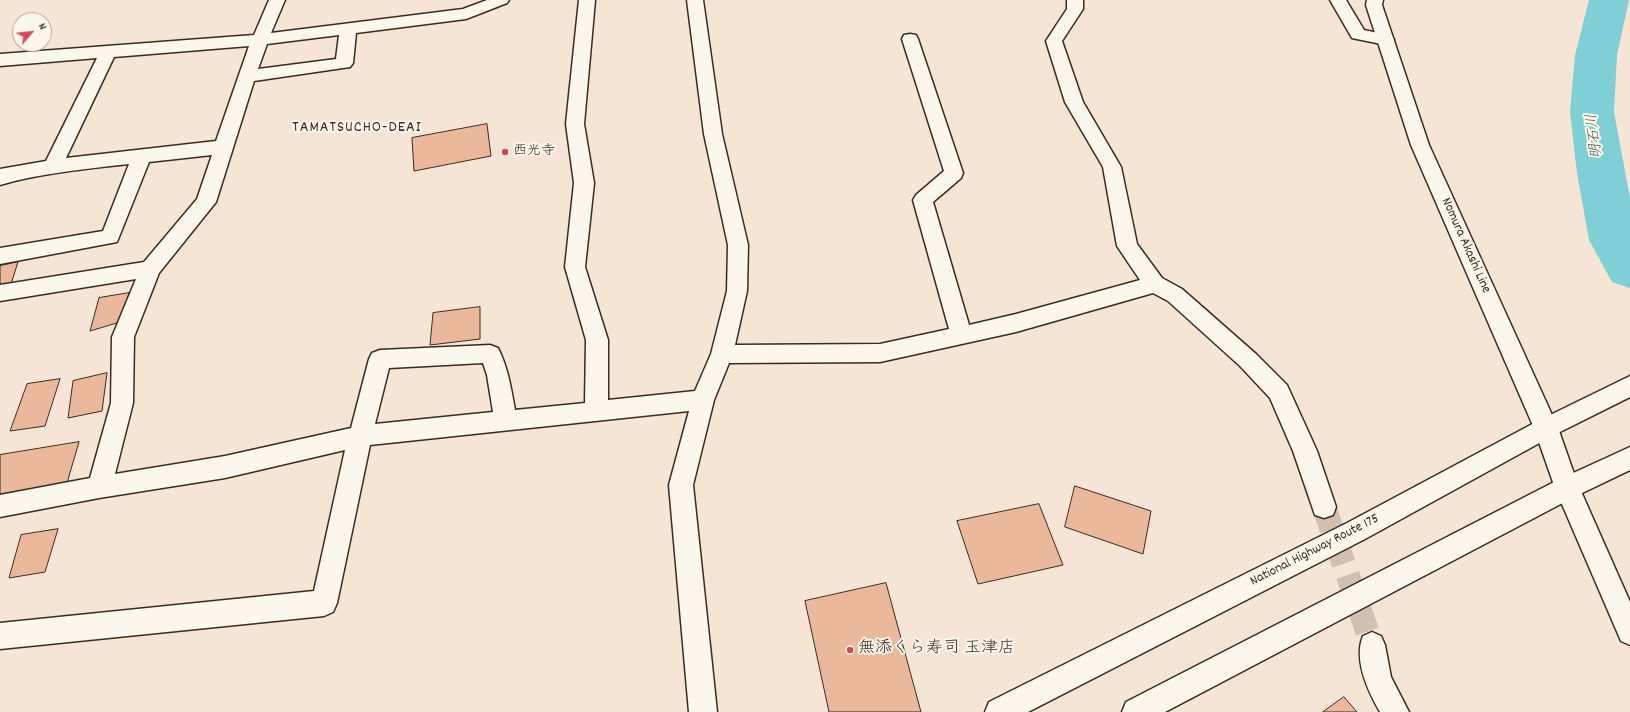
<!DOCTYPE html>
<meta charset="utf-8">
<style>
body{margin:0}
#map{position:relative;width:1630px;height:712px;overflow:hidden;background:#f6e4d4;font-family:Dekko,sans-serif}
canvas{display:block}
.north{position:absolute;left:12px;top:12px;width:40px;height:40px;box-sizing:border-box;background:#fbf7ec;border:1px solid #aea59a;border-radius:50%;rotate:62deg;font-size:11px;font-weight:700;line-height:16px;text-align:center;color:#3b2a1e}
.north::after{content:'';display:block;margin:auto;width:14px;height:18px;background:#d1495b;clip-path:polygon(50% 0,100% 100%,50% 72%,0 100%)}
</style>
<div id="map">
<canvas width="1630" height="712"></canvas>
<div class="north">N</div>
</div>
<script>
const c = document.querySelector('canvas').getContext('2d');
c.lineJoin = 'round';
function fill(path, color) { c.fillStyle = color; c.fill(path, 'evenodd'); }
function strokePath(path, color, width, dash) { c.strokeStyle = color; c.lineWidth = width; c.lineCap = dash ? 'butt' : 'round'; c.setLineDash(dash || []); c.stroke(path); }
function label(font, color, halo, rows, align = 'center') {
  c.font = font + ' Dekko,"Klee One",sans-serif'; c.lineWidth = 4; c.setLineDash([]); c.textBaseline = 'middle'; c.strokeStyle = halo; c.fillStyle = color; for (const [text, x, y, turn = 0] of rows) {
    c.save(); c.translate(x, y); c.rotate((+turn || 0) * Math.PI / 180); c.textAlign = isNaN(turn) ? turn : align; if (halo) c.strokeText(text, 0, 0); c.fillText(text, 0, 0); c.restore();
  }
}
fill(new Path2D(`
 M1589,0H1629L1617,55L1614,112L1630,198V288L1612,282L1589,240L1577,173L1570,112L1575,55Z`), '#7ecfd6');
const building = new Path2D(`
 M487,124L491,156L414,171L412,138Z
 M18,262L11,284L0,286V266Z
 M129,293L120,322L90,331L99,298Z
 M480,307V339L430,345L433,313Z
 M107,373L102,411L68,418L73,381Z
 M60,379L45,426L10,431L27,384Z
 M79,442L67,483L0,494V455Z
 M1075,486L1151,511L1143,554L1065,527Z
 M1039,504L1063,565L978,584L957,521Z
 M58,529L45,572L9,578L21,535Z
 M886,583L921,712H829L805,601Z
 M1344,697L1357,712H1323Z`);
fill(building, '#eab99b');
strokePath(building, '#3b2a1e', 1);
strokePath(new Path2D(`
 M1324,507L1372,645`), '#d1bfb0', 24, [24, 12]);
const minor = new Path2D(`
 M269,0H285L271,33L463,9L487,0H509L507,3L466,19L356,33L353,63L350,67L254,81L216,202L159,273L134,337L133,403L115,474L225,456L351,428L369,359L372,353L380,350L490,345L498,348C508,368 511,388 515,410L585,403L586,340L565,267L574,183L566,124L579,0H595L584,124L594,183L585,267L608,340V400L695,391L711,354L727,291L728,245L704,134L687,0H703L722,134L748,245L747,291L735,345L880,344L949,329L913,200L916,195L944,171L902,39L904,35L910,34L916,35L918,39L963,173L961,178L933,202L969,325L1016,314L1140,280L1117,246L1103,167L1065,102L1046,41L1067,9V0H1083V9L1062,41L1083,102L1121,167L1137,244L1162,278L1182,289L1256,354L1287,385L1317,451L1336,507L1333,515L1324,518L1315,515L1293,451L1270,398L1240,366L1168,301L1153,293L1016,332L880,362L729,363L714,400L693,485L717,712H689L669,485L689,411L370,445L337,603L333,612L324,616L0,649V623L314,591L345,450L225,478L99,498L0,517V495L90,478L111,403L112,337L136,279L0,301V285L144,262L197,199L212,155L149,162L117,242L0,264V248L103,231L129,164C86,169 41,173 0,185V169L46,161L97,58L0,66V54L254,35ZM339,35L336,59L258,69L267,44ZM249,46L216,141L66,158L114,57ZM483,363L487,375L493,412L375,424L389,368Z
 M1330,0H1346L1364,30L1392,36L1394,40L1392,44L1386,45L1352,38Z
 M1372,632L1381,636L1385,645L1391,677L1409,712H1380C1368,691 1353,660 1363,636Z`);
const tertiary = new Path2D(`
 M1567,477L1576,480L1630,602V645L1621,641L1555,488L1558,480Z`);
const secondary = new Path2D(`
 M1367,0H1383L1382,5L1429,145L1558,428L1579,488L1576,496L1567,499L1558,496L1555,488L1534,428L1411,145L1366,5Z`);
const trunk = new Path2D(`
 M1630,376V397L1554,435L1365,539L1028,712H985L989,702L1347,523L1538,421Z
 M1630,447V470L1576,496L1165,712H1122L1126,702L1558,480Z`);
strokePath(minor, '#3b2a1e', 3);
strokePath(tertiary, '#3b2a1e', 3);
strokePath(secondary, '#3b2a1e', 3);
strokePath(trunk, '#3b2a1e', 3);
fill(minor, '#fbf7ec');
fill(tertiary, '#fbf7ec');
fill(secondary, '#fbf7ec');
fill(trunk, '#fbf7ec');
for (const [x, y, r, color] of [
 [505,152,4,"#d1495b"],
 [850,650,4,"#d1495b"]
]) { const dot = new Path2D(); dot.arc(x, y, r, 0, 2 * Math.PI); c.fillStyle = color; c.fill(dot); strokePath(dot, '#fbf7ec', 1.5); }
label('14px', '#3b2a1e', '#fbf7ec', [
 ["西光寺",513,152]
], 'left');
label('14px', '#3b2a1e', '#fbf7ec', [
 ["Nomura Akashi Line",1465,246,66],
 ["National Highway Route 175",1315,551,-27]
]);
label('italic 15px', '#4f5c55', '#fbf7ec', [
 ["明石川",1596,136,-97]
]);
c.letterSpacing = '1px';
label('16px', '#3b2a1e', '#fbf7ec', [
 ["TAMATSUCHO-DEAI",357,129]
]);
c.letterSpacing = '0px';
label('17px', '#3b2a1e', '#fbf7ec', [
 ["無添くら寿司 玉津店",858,650]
], 'left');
</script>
